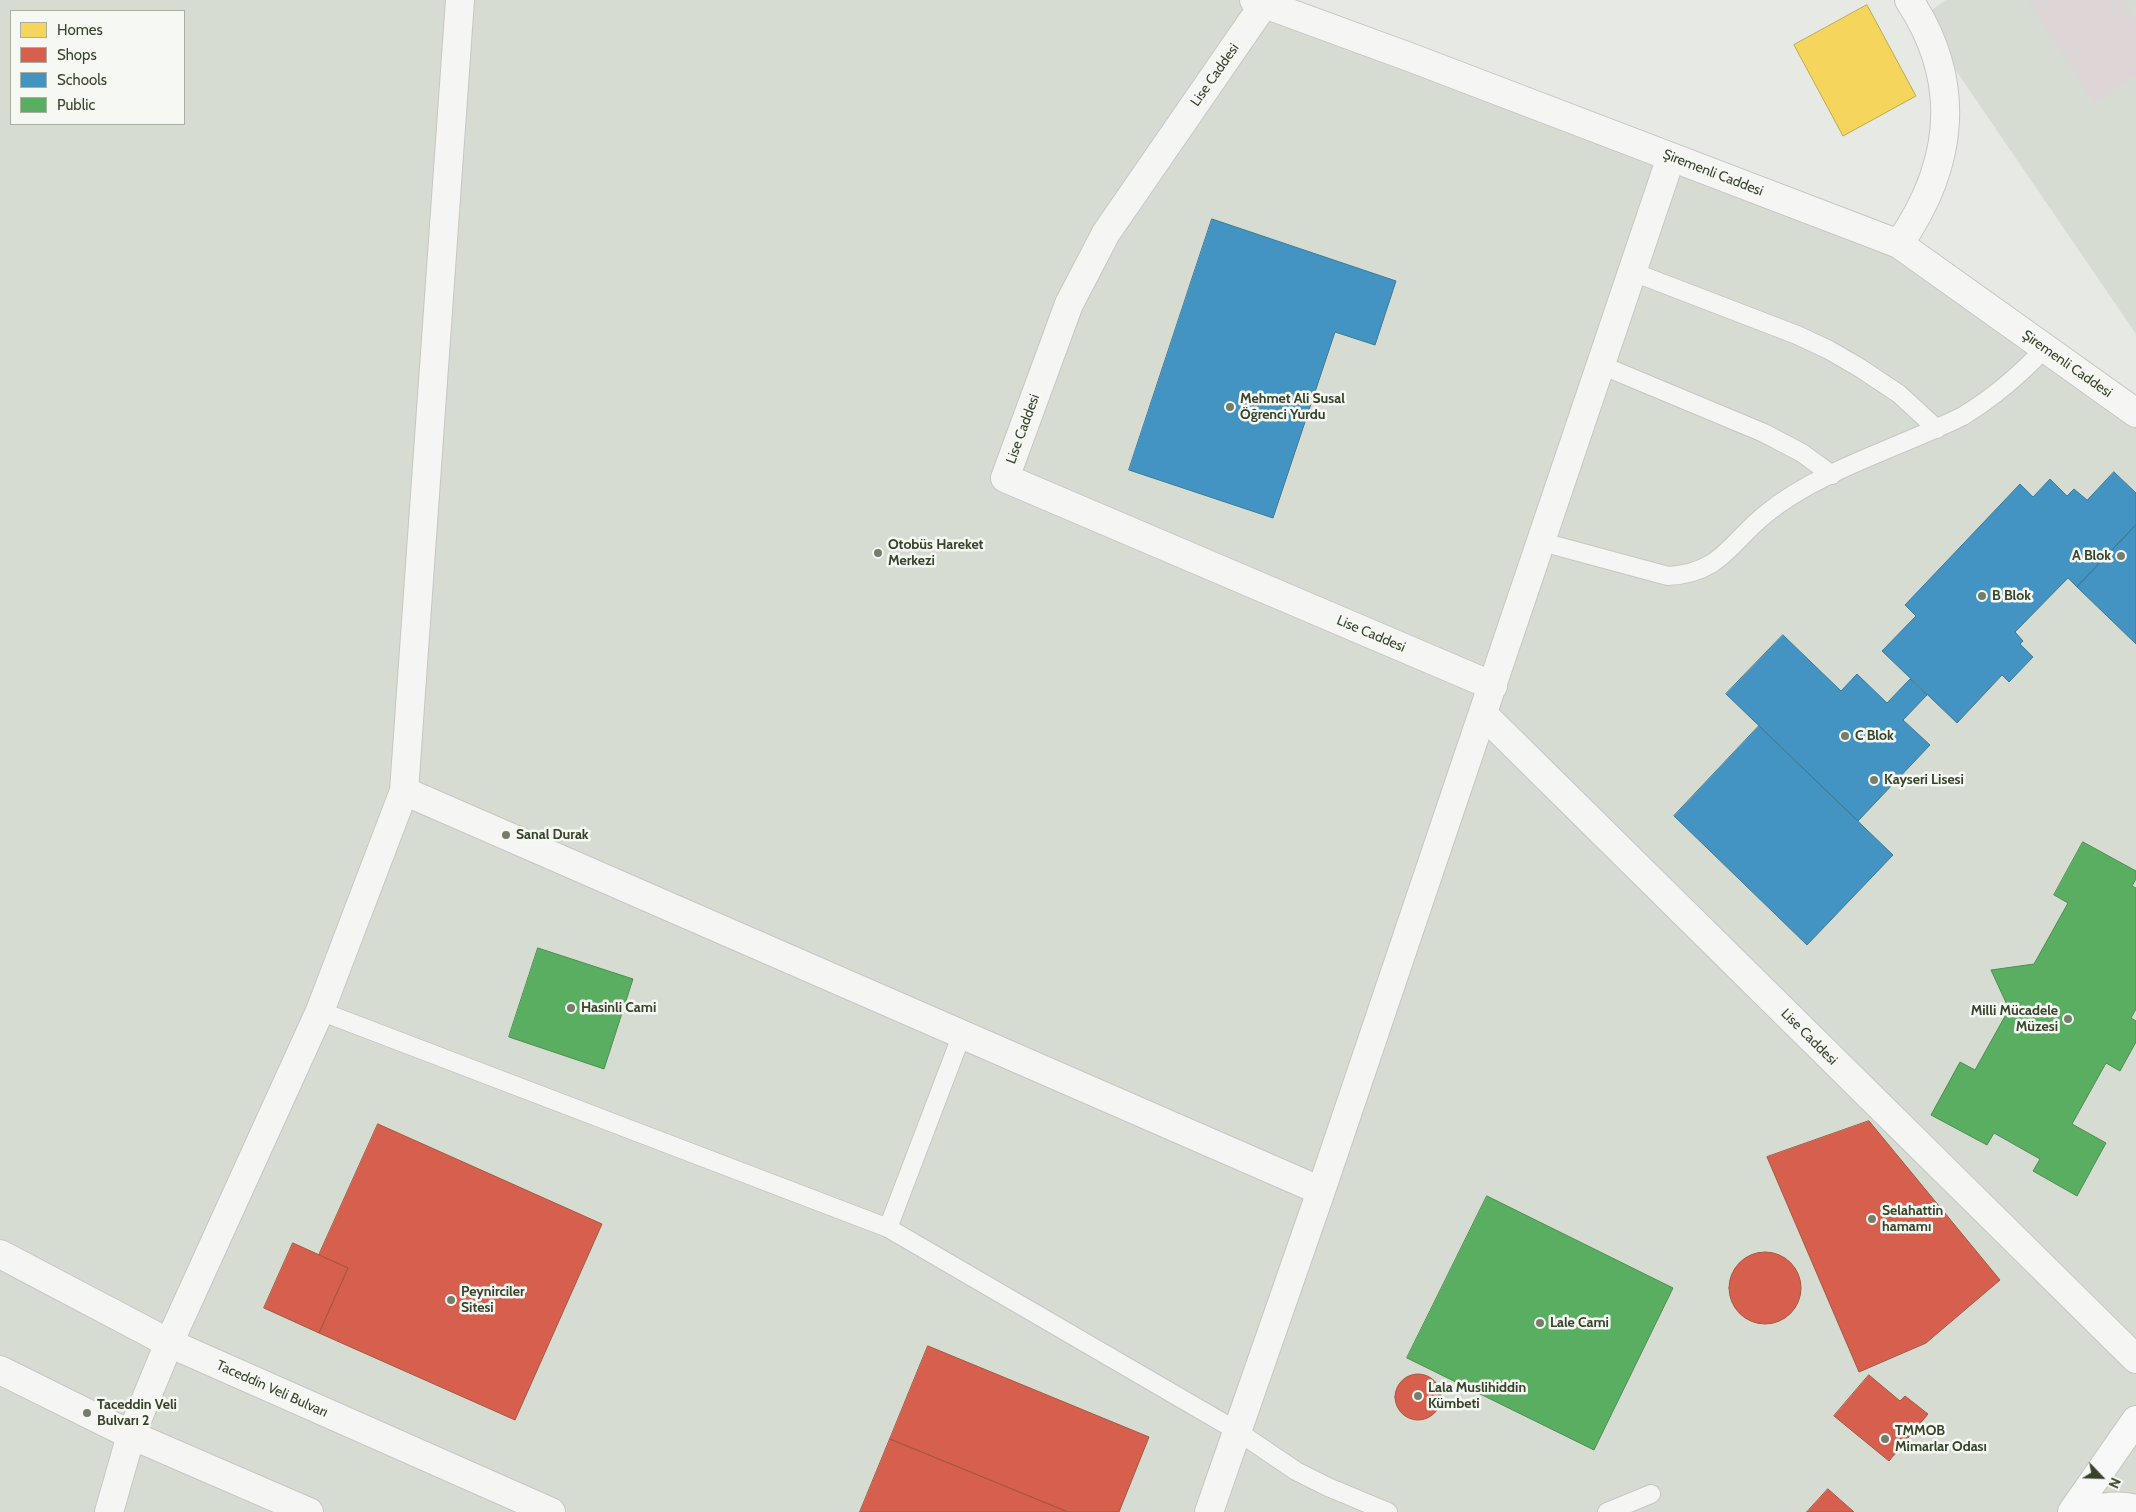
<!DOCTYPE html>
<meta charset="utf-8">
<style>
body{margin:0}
#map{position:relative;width:2136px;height:1512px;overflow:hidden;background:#e7e9e5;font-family:Cabin,sans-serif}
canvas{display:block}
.legend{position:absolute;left:10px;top:10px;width:175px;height:115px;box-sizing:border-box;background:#f6f8f3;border:1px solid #a9b0a3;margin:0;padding:6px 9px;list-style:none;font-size:15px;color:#36442a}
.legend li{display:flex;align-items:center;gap:10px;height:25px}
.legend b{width:25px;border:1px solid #a9b0a3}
.north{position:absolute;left:2076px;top:1452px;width:50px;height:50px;-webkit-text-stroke:4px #f6f8f3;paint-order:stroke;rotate:114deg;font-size:14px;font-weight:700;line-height:20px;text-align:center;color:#36442a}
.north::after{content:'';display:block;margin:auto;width:18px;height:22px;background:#36442a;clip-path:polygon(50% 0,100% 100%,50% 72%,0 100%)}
</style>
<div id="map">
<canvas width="2136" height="1512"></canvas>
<ul class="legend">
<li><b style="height:14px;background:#f6d55c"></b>Homes</li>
<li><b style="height:14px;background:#d6604d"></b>Shops</li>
<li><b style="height:14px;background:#4393c3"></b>Schools</li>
<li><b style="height:14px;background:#5aae61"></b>Public</li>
</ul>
<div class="north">N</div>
</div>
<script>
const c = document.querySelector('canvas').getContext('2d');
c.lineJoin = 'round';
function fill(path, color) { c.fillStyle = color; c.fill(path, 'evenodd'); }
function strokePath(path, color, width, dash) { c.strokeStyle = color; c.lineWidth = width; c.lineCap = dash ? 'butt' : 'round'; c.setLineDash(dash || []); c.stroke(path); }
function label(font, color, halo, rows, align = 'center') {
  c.font = font + ' Cabin,sans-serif'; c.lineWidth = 5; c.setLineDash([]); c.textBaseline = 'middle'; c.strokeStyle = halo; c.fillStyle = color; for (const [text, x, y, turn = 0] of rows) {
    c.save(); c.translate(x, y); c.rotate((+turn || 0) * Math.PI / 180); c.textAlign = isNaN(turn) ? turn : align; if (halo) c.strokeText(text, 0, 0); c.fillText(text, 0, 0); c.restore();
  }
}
fill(new Path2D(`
 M0,0H1251L1914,255L2136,400V1512H0ZM11,11H184V124H11Z
 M1946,0H2136V334L1920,18Z`), '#d7dcd3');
fill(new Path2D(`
 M2028,0H2122L2136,21V75L2095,103Z`), '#ddd5d6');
const homes = new Path2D(`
 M1867,5L1916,96L1843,136L1794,45Z`);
fill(homes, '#f6d55c');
strokePath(homes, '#bcaa4d', 1);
const shops = new Path2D(`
 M1869,1121L2000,1280L1926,1343L1859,1372L1767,1157Z
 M378,1124L602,1224L515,1420L319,1333L348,1268L319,1255Z
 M293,1243L348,1268L319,1333L264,1308Z
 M1729 1288a36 36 0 1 1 72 0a36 36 0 1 1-72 0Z
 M928,1346L1149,1437L1119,1512H1068L890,1439Z
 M1395 1397a23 23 0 1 1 46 0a23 23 0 1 1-46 0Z
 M1869,1375L1900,1401L1905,1396L1928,1414L1889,1461L1834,1416Z
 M890,1439L1068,1512H860Z
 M1828,1489L1854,1512H1807Z`);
fill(shops, '#d6604d');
strokePath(shops, '#a65842', 1);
const schools = new Path2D(`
 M1212,219L1396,281L1375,345L1335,332L1273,518L1129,470Z
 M2114,472L2136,493V525L2077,587L2068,578L2015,632L2023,641L2020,644L2033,657L2009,682L2002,675L1957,723L1882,651L1916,616L1905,605L2020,484L2033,497L2050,479L2067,496L2074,489L2087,500Z
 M2136,525V644L2077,587Z
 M1783,635L1841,691L1857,674L1887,703L1910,679L1927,695L1903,720L1930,745L1858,821L1726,694Z
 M1759,726L1893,855L1807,945L1674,816Z`);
fill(schools, '#4393c3');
strokePath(schools, '#3f7b95', 1);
const public = new Path2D(`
 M2083,842L2136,871V879L2132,886L2136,888V1009L2131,1018L2136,1021V1042L2120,1071L2106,1063L2072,1124L2106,1143L2077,1196L2033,1171L2040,1159L1994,1133L1987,1145L1931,1115L1960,1062L1975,1070L2009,1009L1991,970L2034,964L2068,903L2054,895Z
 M538,948L633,979L604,1069L509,1037Z
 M1487,1196L1673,1288L1594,1450L1407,1358Z`);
fill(public, '#5aae61');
strokePath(public, '#4f8e50', 1);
const service = new Path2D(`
 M1633,272L1797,335L1829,350L1860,368L1899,394L1937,429
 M1601,365L1764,433L1802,453L1832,475
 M1542,542L1668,576C1722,573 1729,543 1767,513C1820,470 1901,447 1963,416C1994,397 2020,375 2045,348
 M320,1011L888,1228L1237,1431L1296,1471L1328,1487L1388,1512
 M888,1228L962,1034
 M1607,1512L1651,1494`);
const minor = new Path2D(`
 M1254,0L1412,58L1899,244L2136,413
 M1264,4L1106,233L1069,304L1005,478L1493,686
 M1899,244C1954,165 1963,82 1909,0
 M1483,714L2136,1359
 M404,791L1321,1191
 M109,1512L131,1435L169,1343L320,1011L404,791L460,0
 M1209,1512L1321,1191L1671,157`);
const tertiary = new Path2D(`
 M0,1254L169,1343L551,1512
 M0,1370L131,1435L309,1512`);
const primary = new Path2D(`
 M2072,1512L2136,1420
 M2086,1512C2103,1507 2119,1504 2136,1509`);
strokePath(service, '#c5c7c3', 20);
strokePath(minor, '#c5c7c3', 30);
strokePath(tertiary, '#c5c7c3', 30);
strokePath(primary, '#c4c7c1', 30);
strokePath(service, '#f5f6f4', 18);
strokePath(minor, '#f5f6f4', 28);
strokePath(tertiary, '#f5f6f4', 28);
strokePath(primary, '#f7f8f7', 28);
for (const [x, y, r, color] of [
 [1230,407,5,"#747e6b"],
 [878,553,5,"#747e6b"],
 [2121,556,5,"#747e6b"],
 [1982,596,5,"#747e6b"],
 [1845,736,5,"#747e6b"],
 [1874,780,5,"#747e6b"],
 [506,835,5,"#747e6b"],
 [571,1008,5,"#747e6b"],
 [2068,1019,5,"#747e6b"],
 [1872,1219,5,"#747e6b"],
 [451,1300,5,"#747e6b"],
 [1540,1323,5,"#747e6b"],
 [1418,1396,5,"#747e6b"],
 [87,1413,5,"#747e6b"],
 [1885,1439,5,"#747e6b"]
]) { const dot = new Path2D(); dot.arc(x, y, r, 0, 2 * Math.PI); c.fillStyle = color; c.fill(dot); strokePath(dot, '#f6f8f3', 2); }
label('14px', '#36442a', '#f6f8f3', [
 ["Lise Caddesi",1215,75,-55],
 ["Şiremenli Caddesi",1713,173,21],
 ["Şiremenli Caddesi",2067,364,35],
 ["Lise Caddesi",1023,429,-70],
 ["Lise Caddesi",1371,634,23],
 ["Lise Caddesi",1809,1037,45],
 ["Taceddin Veli Bulvarı",272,1389,24]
]);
label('bold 14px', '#36442a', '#f6f8f3', [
 ["Mehmet Ali Susal",1240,399],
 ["Öğrenci Yurdu",1240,415],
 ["Otobüs Hareket",888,545],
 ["Merkezi",888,561],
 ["A Blok",2111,556,"right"],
 ["B Blok",1992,596],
 ["C Blok",1855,736],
 ["Kayseri Lisesi",1884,780],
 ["Sanal Durak",516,835],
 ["Hasinli Cami",581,1008],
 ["Milli Mücadele",2058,1011,"right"],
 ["Müzesi",2058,1027,"right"],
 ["Selahattin",1882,1211],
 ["hamamı",1882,1227],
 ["Peynirciler",461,1292],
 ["Sitesi",461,1308],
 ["Lale Cami",1550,1323],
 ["Lala Muslihiddin",1428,1388],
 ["Kümbeti",1428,1404],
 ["Taceddin Veli",97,1405],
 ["Bulvarı 2",97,1421],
 ["TMMOB",1895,1431],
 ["Mimarlar Odası",1895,1447]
], 'left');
</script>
